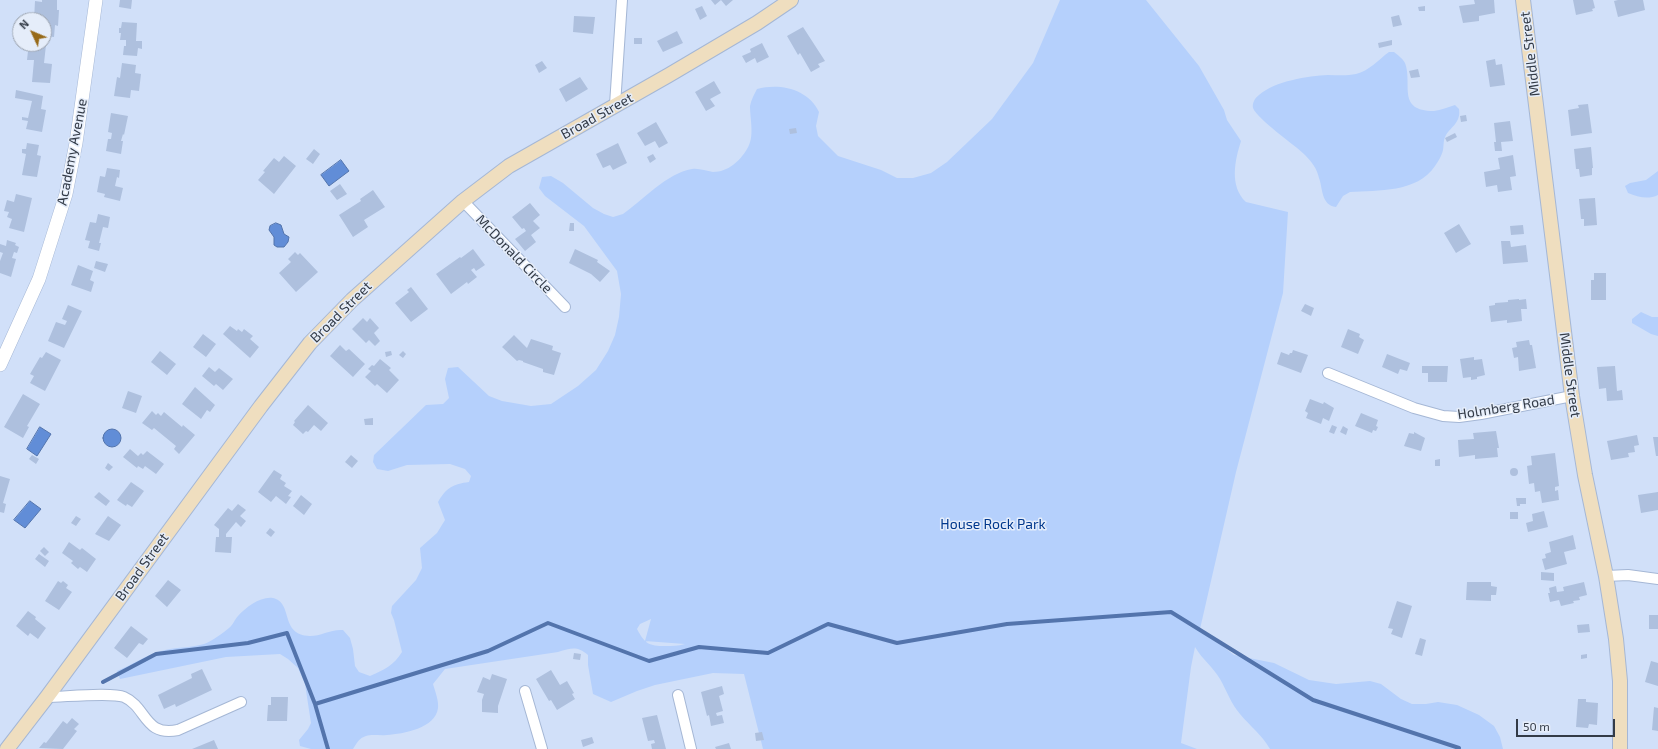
<!DOCTYPE html>
<style>
body{margin:0}
#map{position:relative;width:1658px;height:749px;overflow:hidden;background:#d1e0f9;font-family:"Exo 2",sans-serif}
canvas{display:block}
.north{position:absolute;left:12px;top:12px;width:40px;height:40px;box-sizing:border-box;background:#e5edfa;border:1px solid #9ea6b2;border-radius:50%;rotate:314deg;font-size:11px;font-weight:700;line-height:16px;text-align:center;color:#333b47}
.north::after{content:'';display:block;margin:auto;width:14px;height:18px;background:#976a19;clip-path:polygon(50% 0,100% 100%,50% 72%,0 100%)}
.scale{position:absolute;left:1516px;top:719px;width:99px;height:18px;box-sizing:border-box;border:2px solid #333b47;border-top:0;padding-left:5px;font-size:12px;line-height:14px;white-space:nowrap;color:#333b47;-webkit-text-stroke:3px #e5edfa;paint-order:stroke}
</style>
<div id="map">
<canvas width="1658" height="749"></canvas>
<div class="north">N</div>
<div class="scale">50 m</div>
</div>
<script>
const c = document.querySelector('canvas').getContext('2d');
c.lineJoin = 'round';
function fill(path, color) { c.fillStyle = color; c.fill(path, 'evenodd'); }
function strokePath(path, color, width, dash) { c.strokeStyle = color; c.lineWidth = width; c.lineCap = dash ? 'butt' : 'round'; c.setLineDash(dash || []); c.stroke(path); }
function label(font, color, halo, rows, align = 'center') {
  c.font = font + ' "Exo 2",sans-serif'; c.lineWidth = 3; c.setLineDash([]); c.textBaseline = 'middle'; c.strokeStyle = halo; c.fillStyle = color; for (const [text, x, y, turn = 0] of rows) {
    c.save(); c.translate(x, y); c.rotate((+turn || 0) * Math.PI / 180); c.textAlign = isNaN(turn) ? turn : align; if (halo) c.strokeText(text, 0, 0); c.fillText(text, 0, 0); c.restore();
  }
}
fill(new Path2D(`
 M1060,0H1146L1199,66L1224,110L1227,120L1241,141C1235,160 1229,186 1246,202L1288,212L1283,293L1236,472L1200,629L1234,655L1274,663L1309,680L1336,684L1370,681L1381,684L1401,699L1412,704H1426L1438,702L1457,705L1479,715L1494,726L1500,737L1503,749H1270C1262,735 1250,726 1240,714C1231,704 1227,691 1220,679C1213,667 1202,659 1195,647L1191,667L1181,743L1197,749H763L744,674L713,673L655,685L637,691L611,702L593,694L588,665V655C577,646 572,648 558,652L445,669L433,684C435,691 439,701 438,708C436,728 403,734 387,735C380,736 372,734 366,736C359,738 357,743 353,749H311L300,746L299,740L308,729L311,723L305,684L298,668L288,659L280,654L226,657L120,679L117,671C132,665 146,655 161,651C175,647 190,648 204,644C212,641 223,633 229,628C233,625 235,619 238,616C246,607 261,596 273,598C294,603 279,635 310,636C321,636 331,629 343,630L350,638L353,649L355,666L359,672L370,676C384,670 394,665 402,652L394,620L391,613L392,606L416,580L422,568L420,548L437,533L445,520L438,502C446,488 453,484 469,482L471,476L465,469L450,464L407,465L388,471L377,469L373,462L374,455L426,405L443,404L449,398L445,379L448,368L458,367L489,396L502,401L531,406L551,404L578,386L596,370L608,351L615,335L619,317L621,294L617,271L584,226L545,196L539,188L542,177L551,176L563,183L593,208L604,214L613,217L623,214C643,200 667,173 692,169C699,168 706,171 713,172C728,172 740,161 747,149C755,137 750,120 750,106C751,100 754,95 757,89C780,83 808,89 819,112L816,126L818,136L838,156L881,170L897,178H913L931,173L947,162L992,119L1033,63ZM651,619L645,641L685,644C678,646 672,646 665,646C649,646 645,644 637,629L640,624Z
 M1389,52H1394C1398,55 1403,59 1405,63C1413,84 1396,111 1434,111C1441,110 1448,107 1455,105L1459,109C1461,122 1452,126 1446,135C1443,140 1444,145 1443,150C1442,155 1438,162 1435,166C1417,193 1378,190 1350,192L1343,196L1336,207C1321,205 1323,189 1319,178C1317,169 1312,162 1305,155C1294,144 1258,120 1253,108C1252,103 1255,98 1259,95C1275,81 1308,76 1328,75C1337,75 1347,76 1356,74C1369,71 1378,60 1389,52Z
 M1658,171V195C1648,200 1638,197 1628,193L1625,186L1630,183L1646,180Z
 M1641,312L1652,317H1658V336L1651,334L1632,323V319Z`), '#b5d0fc');
const water = new Path2D(`
 M341,160L349,171L329,186L321,175Z
 M276,223L281,225L284,234L289,237L288,242L284,247H277L274,245V237L269,230L270,226Z
 M40,427L51,434L37,456L27,449Z
 M103 438a9 9 0 1 1 18 0a9 9 0 1 1-18 0Z
 M30,501L41,509L25,528L14,520Z`);
fill(water, '#618dd7');
strokePath(water, '#5374ac', 1);
strokePath(new Path2D(`
 M103,682L156,654L248,643L287,633L315,704L328,749
 M315,704L488,651L548,623L649,661L699,647L768,653L828,624L897,643L1007,624L1171,612L1313,700L1459,748`), '#5374ac', 4);
fill(new Path2D(`
 M42,0H57V10H59L58,26L55,25L54,37L44,36V20H34L35,1L42,2Z
 M120,0H132L131,9L119,7Z
 M711,0H733L726,6L721,0L715,5Z
 M1474,0H1494L1495,13L1479,16V21L1463,23L1459,6L1475,4Z
 M1573,0H1593L1595,8L1592,9L1593,11L1576,15Z
 M1618,0H1643L1645,10L1618,17L1614,1Z
 M702,6L707,16L700,20L695,9Z
 M1425,6V11H1419L1418,7Z
 M1399,15L1402,25L1393,27L1391,17Z
 M574,16L595,17L593,34L573,32Z
 M122,22L137,23L136,41H142V49L138,48L137,56L123,55L124,46H126V40H120L121,33H119V28H121Z
 M803,27L825,61L818,64L820,67L811,72L800,53L798,55L787,36Z
 M677,31L683,43L663,52L657,41Z
 M634,38H642V44H634Z
 M1392,40V45L1379,48L1378,43Z
 M762,43L769,57L757,63L755,58L746,63L742,56L751,52L750,49Z
 M31,44L46,45L44,63L52,64L50,83L32,82L34,60H27L28,51L24,50L25,45H31Z
 M1495,59L1496,65L1502,64L1505,85L1490,87L1486,61Z
 M542,61L547,68L539,73L535,65Z
 M122,63L136,65L135,73L141,74L139,91L131,90L130,98L114,96L117,77L120,78Z
 M1418,69L1420,77L1411,78L1409,71Z
 M580,77L588,89L566,102L559,89Z
 M714,81L721,93L710,99L715,106L706,111L695,92Z
 M16,90L43,96L41,109L46,110L42,132L26,129L28,121L22,120V117L28,118L32,101L15,98Z
 M1588,104L1592,133L1571,136L1568,110L1579,108L1578,105Z
 M111,113L128,116L124,135L123,134L121,141H123L121,154L106,151L108,139H111L112,133L108,132Z
 M1466,115L1467,121L1461,122L1460,116Z
 M1510,121L1513,141L1501,142L1502,151H1495L1494,142H1496L1494,123Z
 M656,122L668,143L659,148L655,141L645,146L637,133Z
 M796,128L797,133L790,134L789,129Z
 M1455,133L1457,137L1447,142L1445,138Z
 M27,143L39,145L37,155L41,156L37,177L22,175L26,154L22,153V149H26Z
 M618,143L627,163L613,170L610,165L603,168L596,154Z
 M1591,147L1593,168H1592V175L1580,177L1579,169H1576L1574,149Z
 M314,149L320,154L313,164L306,159Z
 M653,154L656,159L650,163L647,157Z
 M1513,155L1516,176L1510,177L1512,190L1498,192L1497,185L1486,187L1484,172L1500,169L1498,158Z
 M284,156L296,166L274,194L258,180L265,172L263,171L274,158L279,162Z
 M107,168L120,170L119,178L117,177L115,186L123,188L120,201L104,197L105,194L97,192L100,176L105,177Z
 M340,184L347,194L337,200L330,191Z
 M373,190L385,207L364,220L368,227L353,237L339,215L361,201L360,199Z
 M16,194L32,198L24,232L9,228L12,219L7,217L9,212L4,211L7,200L14,202Z
 M1595,198L1597,225L1584,226V219H1581L1579,199Z
 M530,203L540,215L533,221L540,228L531,235L536,242L525,251L515,239L526,231L524,228L522,229L512,217Z
 M98,214L110,217L108,228L103,227L99,243H101L99,251L88,248L90,241L85,240L90,222L96,223Z
 M570,223H574V231H569Z
 M1459,224L1471,244L1456,253L1444,233Z
 M1523,225L1524,234L1511,235L1510,226Z
 M7,240L16,243L15,245L19,247L17,253L14,252L12,258L16,259L11,277L0,273V261L3,253L0,252V244L6,246Z
 M1501,241H1510L1511,247L1526,245L1528,262L1503,264Z
 M473,249L485,265L476,271L474,268L471,270L477,277L468,284L467,282L451,294L436,274L460,257L461,258Z
 M575,249L598,260L597,262L610,271L600,282L591,274L569,263Z
 M295,252L298,255L300,253L318,272L296,292L279,273L291,262L288,259Z
 M96,261L108,264L105,272L94,268Z
 M78,265L93,271L90,280L94,282L91,292L71,285Z
 M1594,273H1606V300H1591V280H1594Z
 M411,287L428,309L411,322L395,303L409,292L407,290Z
 M1519,299V300L1526,299L1527,309H1521L1522,321L1507,323V320L1491,322L1489,306L1495,305V303L1508,302V300Z
 M1305,304L1314,308L1311,316L1301,311Z
 M68,305L82,311L64,348L48,341L56,322L65,325L67,321L62,319Z
 M363,318L367,322L370,318L379,328L374,333L380,341L375,346L369,340L366,343L352,329Z
 M230,326L237,331L238,329L242,332L244,329L253,336L250,339L259,347L250,358L223,334Z
 M1348,329L1360,334L1359,337L1364,340L1358,354L1341,347Z
 M203,334L216,344L206,357L193,347Z
 M514,335L527,348L531,339L553,346L552,350L561,353L554,375L543,372V369L523,362V361L519,360L517,361L502,347Z
 M1529,340L1530,345H1532L1536,368L1519,371L1518,357L1514,358L1512,348L1517,347L1516,342Z
 M340,345L346,351L349,349L365,364L353,377L330,356Z
 M1293,350L1308,355L1301,373L1277,364L1281,352L1289,355L1290,353H1292Z
 M160,351L176,364L167,375L151,362Z
 M391,351L392,355L386,357L385,352Z
 M403,351L406,354L403,358L399,355Z
 M46,352L61,360L45,391L30,383L34,376L30,374L40,357L42,358Z
 M1387,354L1410,363L1407,371L1400,369L1398,374L1382,367Z
 M1474,357V360L1482,359L1485,375L1477,377V379L1471,380V377L1463,378L1460,359Z
 M380,359L391,368L389,370L399,380L387,393L377,384L375,386L365,377L371,371L368,369L372,365L374,366Z
 M1422,366H1448L1447,382H1428V373H1422Z
 M1615,366L1617,391L1622,390L1623,400L1607,401L1606,388L1599,389L1597,367Z
 M209,367L215,372L219,368L233,379L223,390L216,384L214,386L202,376Z
 M195,387L215,405L210,412L207,410L201,419L182,404Z
 M128,391L142,396L136,413L122,408Z
 M23,394L40,404L27,426L29,427L23,438L4,427Z
 M1310,399L1323,404L1324,402L1334,408L1329,421L1323,418L1321,424L1306,418L1308,413L1305,411Z
 M308,405L328,423L321,431L314,425L308,432L306,431L303,434L293,425L295,422L294,421Z
 M152,411L156,415L158,413L161,416L164,412L182,427L183,425L195,435L179,454L174,449L176,446L154,428L152,430L142,423Z
 M1361,413L1378,420L1376,426L1378,427L1376,431L1373,430L1372,433L1355,426Z
 M373,418V425H365L364,419Z
 M1332,425L1337,427L1334,434L1329,432Z
 M1343,426L1348,429L1346,435L1340,432Z
 M1496,431L1499,448H1497L1498,457L1475,459V455L1459,457L1458,440L1474,439L1473,433Z
 M1414,432L1425,438L1421,451L1404,446L1409,433L1414,434Z
 M1637,435L1639,445L1634,446L1635,452L1628,453L1629,457L1611,460L1607,441Z
 M1653,437H1658V456H1656Z
 M130,449L138,456L141,453L143,455L147,451L164,464L156,474L145,466L143,469L138,466L137,468L123,457Z
 M1555,453L1559,486L1555,487V491L1558,490L1559,500L1542,503L1540,491L1535,492L1534,483L1529,484L1527,466L1532,465L1531,456Z
 M32,455L39,459L36,464L29,459Z
 M351,455L358,461L352,468L345,462Z
 M1440,459V466H1435V460Z
 M108,463L113,467L109,471L105,468Z
 M1510 472a4 4 0 1 1 8 0a4 4 0 1 1-8 0Z
 M274,470L282,475L280,479L286,483L284,486L292,491L288,496L291,497L286,504L276,496L271,502L258,492Z
 M0,476L10,479L3,503L6,504L4,513L0,512Z
 M131,482L144,491L132,507L127,504L126,506L117,500Z
 M99,492L110,501L106,506L94,497Z
 M1658,492V510L1641,513L1638,495Z
 M301,495L312,504L304,515L293,506Z
 M1516,498H1526V504H1520V506H1517Z
 M238,504L246,510L240,516L246,521L241,527L236,522L226,534V537H232L231,553L215,552L216,537H219V529L214,525L228,508L232,511Z
 M1544,511L1548,527L1528,532L1526,523L1533,521L1532,514Z
 M1510,512H1518V519H1510Z
 M76,516L81,519L76,526L71,523Z
 M108,516L121,525L109,541L95,534Z
 M270,528L275,532L271,537L266,533Z
 M1573,535L1576,549L1564,552L1567,564L1545,570L1542,559L1546,558L1545,554L1551,552L1549,542Z
 M69,542L80,550L82,548L96,559L87,572L80,567L78,569L71,563L73,561L62,553Z
 M44,547L49,552L45,556L40,551Z
 M39,554L49,561L45,567L35,559Z
 M1541,572L1554,573V581L1541,580Z
 M168,580L181,590L167,607L155,596Z
 M58,581L61,583L63,581L68,585L66,588L72,592L59,610L45,601Z
 M1467,582H1491V586L1497,587L1496,595H1491V601L1466,600Z
 M1584,582L1587,595L1579,597L1580,600L1573,601L1574,603L1561,606L1559,600L1550,602L1548,593H1550L1549,588L1556,586L1557,592L1564,591L1563,587Z
 M1397,601L1412,606L1402,638L1391,634L1393,629L1388,628Z
 M28,611L36,617L35,619L46,628L38,639L30,633L28,636L16,626Z
 M1649,615H1658V629H1649Z
 M1589,624L1590,632L1578,633L1577,625Z
 M131,626L148,639L143,645L139,643L127,658L114,648Z
 M1420,638L1426,640L1422,656L1415,654Z
 M574,653L581,654L580,660L573,659Z
 M1587,654V658L1581,659V655Z
 M1651,661L1658,663V686L1645,682Z
 M202,669L212,690L176,707L175,704L164,709L158,695L192,678L191,674Z
 M551,670L560,685L567,681L574,693L572,694L575,699L557,710L551,700L549,701L536,679Z
 M492,674L507,679L498,706V713L482,712V700L484,694L477,692L483,677L490,680Z
 M722,686L724,694L719,696L723,711L716,713L717,716L722,715L724,723L711,726L709,715L707,716L701,692Z
 M271,697H288L287,721H267L268,705H271Z
 M1578,699H1586V702L1598,703L1597,725L1589,724L1588,728L1576,727Z
 M1654,707L1658,708V731L1652,730Z
 M657,715L666,749H652L651,744L655,743L654,740L648,741L642,718Z
 M72,718L79,724L74,729L77,731L63,749L39,748L44,742L46,743L63,721L67,724Z
 M762,732L764,740L756,741L755,733Z
 M592,737L594,743L583,747L581,740Z
 M214,740L218,749H192Z
 M729,743L731,749H716L715,747Z`), '#aec0de');
const minor = new Path2D(`
 M615,105L622,0
 M463,201L565,307
 M1328,373L1414,408L1443,416L1459,417L1481,414L1572,396
 M1606,576L1628,575L1658,579
 M525,691L542,749
 M678,695L691,749
 M47,697C63,697 112,692 124,697C147,707 144,737 178,730L241,702`);
const tertiary = new Path2D(`
 M0,365L39,279L66,194L76,143L96,0`);
const secondary = new Path2D(`
 M1523,0L1572,396L1585,475L1606,576L1616,639L1620,681V749
 M7,749L47,697L261,406L310,343L352,300L463,201L509,166L669,75L757,23L791,0`);
strokePath(minor, '#a5b7d5', 12);
strokePath(tertiary, '#a5b7d5', 14);
strokePath(secondary, '#a5b7d5', 16);
strokePath(minor, '#fff', 10);
strokePath(tertiary, '#fff', 13);
strokePath(secondary, '#efdebf', 14);
label('14px', '#333b47', '#e5edfa', [
 ["Middle Street",1530,54,-97],
 ["Broad Street",597,116,-29],
 ["Academy Avenue",72,152,-79],
 ["McDonald Circle",514,254,46],
 ["Broad Street",341,312,-45],
 ["Middle Street",1570,375,82],
 ["Holmberg Road",1506,407,-9],
 ["Broad Street",142,567,-54]
]);
label('14px', '#01388d', '#e5edfa', [
 ["House Rock Park",993,524]
]);
</script>
